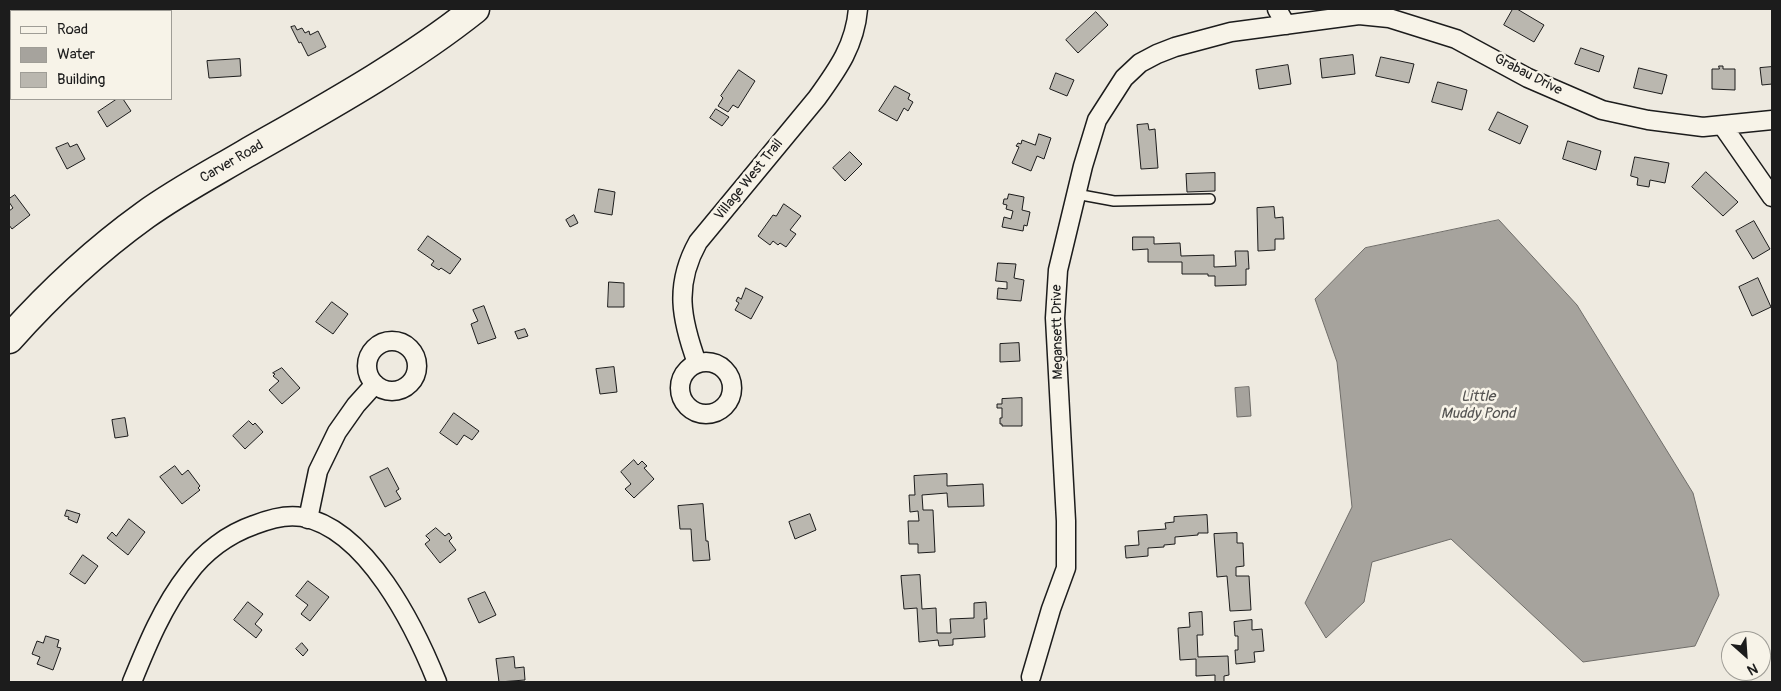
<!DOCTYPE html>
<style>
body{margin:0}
#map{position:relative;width:1781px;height:691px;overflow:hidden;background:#eeeae0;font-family:Pangolin,sans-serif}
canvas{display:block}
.frame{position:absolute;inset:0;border:10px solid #1c1c1c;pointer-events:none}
.legend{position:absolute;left:10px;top:10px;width:162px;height:90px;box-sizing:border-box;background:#f7f3e8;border:1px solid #9f9d96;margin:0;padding:6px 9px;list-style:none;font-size:15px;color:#1c1c1c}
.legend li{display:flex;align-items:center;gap:10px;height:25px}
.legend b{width:25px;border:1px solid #9f9d96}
.north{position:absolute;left:1721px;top:631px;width:50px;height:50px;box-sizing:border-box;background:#f7f3e8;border:1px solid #9f9d96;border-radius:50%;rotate:154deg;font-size:14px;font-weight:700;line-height:20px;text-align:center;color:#1c1c1c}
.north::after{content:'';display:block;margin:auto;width:18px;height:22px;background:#1c1c1c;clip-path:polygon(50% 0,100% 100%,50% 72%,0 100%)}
</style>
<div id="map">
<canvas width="1781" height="691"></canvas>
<div class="frame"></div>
<ul class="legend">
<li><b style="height:6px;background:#f7f3e8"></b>Road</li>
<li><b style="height:14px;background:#a6a39d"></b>Water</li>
<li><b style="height:14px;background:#bab7af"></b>Building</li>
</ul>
<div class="north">N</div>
</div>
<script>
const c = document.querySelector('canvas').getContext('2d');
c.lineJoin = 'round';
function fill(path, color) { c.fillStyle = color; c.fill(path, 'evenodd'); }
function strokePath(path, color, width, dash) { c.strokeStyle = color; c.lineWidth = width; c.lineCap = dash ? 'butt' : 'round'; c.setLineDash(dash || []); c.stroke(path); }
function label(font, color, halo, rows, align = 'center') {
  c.font = font + ' Pangolin,sans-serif'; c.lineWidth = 5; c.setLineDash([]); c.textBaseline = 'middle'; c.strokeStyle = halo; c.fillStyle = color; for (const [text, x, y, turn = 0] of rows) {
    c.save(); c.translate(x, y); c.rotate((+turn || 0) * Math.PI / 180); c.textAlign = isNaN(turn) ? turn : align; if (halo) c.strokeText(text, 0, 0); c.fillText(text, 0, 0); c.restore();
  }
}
const water = new Path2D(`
 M1499,220L1577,305L1693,493L1719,595L1695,646L1583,662L1451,539L1372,562L1364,602L1326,638L1305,603L1352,507L1337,362L1315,299L1365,248Z
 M1249,387L1251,416L1237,417L1235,388Z`);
fill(water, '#a6a39d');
strokePath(water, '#6f6d69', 1);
const building = new Path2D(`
 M1513,9H1517L1544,25L1534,42L1504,25Z
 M1096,12L1108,25L1078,53L1066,40Z
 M295,26L297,30L302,28L305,33L309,31L310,35L318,31L326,47L308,56L301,42L299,43L291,27Z
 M1581,48L1604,56L1599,72L1575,64Z
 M1353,55L1355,74L1322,78L1320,59Z
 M1381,57L1414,64L1409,83L1376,76Z
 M240,59L241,76L209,78L207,61Z
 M1288,65L1291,84L1259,89L1256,70Z
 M1719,66H1723V69H1735V90L1712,89V69H1719Z
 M1772,67V84L1762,85L1760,68Z
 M1639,68L1667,75L1662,94L1634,88Z
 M739,70L755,81L738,108L733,105L728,112L718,106L723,98L721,96Z
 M1056,73L1074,80L1067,96L1050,89Z
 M1438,82L1467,90L1462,110L1432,102Z
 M895,86L910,94L908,99L913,102L908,111L904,108L897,121L879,111Z
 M117,99H123L131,111L107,127L98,112Z
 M716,109L729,117L722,126L710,118Z
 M1498,112L1528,126L1520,144L1489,130Z
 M1148,124L1149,130L1155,129L1158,168L1141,169L1137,125Z
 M1039,134L1051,138L1044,159L1037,156L1031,171L1012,163L1019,147L1016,146L1018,143L1021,144L1022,140L1035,145Z
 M1568,141L1601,151L1596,170L1563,159Z
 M68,143L70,147L77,144L85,159L67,169L56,148Z
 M850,152L862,164L845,181L833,168Z
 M1635,157L1669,163L1665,183L1650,180L1649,187L1637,185L1638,178L1631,176Z
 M1706,172L1738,202L1723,216L1692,187Z
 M1215,173V191L1187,192L1186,174Z
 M599,189L615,192L612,215L595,212Z
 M1009,194L1024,197L1022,210L1030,212L1027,226L1024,225L1023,231L1002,227L1004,217L1011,219L1013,211L1006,209L1007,205L1003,204L1004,199H1007Z
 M15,195L30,215L12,229L9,225V211L13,208L9,202V199Z
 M784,204L801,216L790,230L796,234L786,247L780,243L778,245L773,241L770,245L758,236L773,215L776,216Z
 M1274,207L1275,218L1283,217L1284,239H1275V250L1258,251L1257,208Z
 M574,215L578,223L570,227L566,220Z
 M1754,221L1770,249L1753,259L1736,231Z
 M428,236L461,259L450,274L441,268L439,270L431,265L434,261L418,250Z
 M1133,237H1154V244L1180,243L1181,256L1214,255V267L1236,266L1235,251H1248L1249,269H1246V285L1215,286V276H1208V274H1182V262H1148V249L1133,250Z
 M998,263L1016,264L1014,278L1024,280L1021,301L997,299L998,288L1007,289V282L996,281Z
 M1758,278L1771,307L1752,316L1739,287Z
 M609,282L624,283V307H608Z
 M746,288L763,297L751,319L735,310L739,303L736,301L738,297L741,299Z
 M332,302L348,314L333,334L316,322Z
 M484,306L496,338L478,344L471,324L478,321L473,310Z
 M525,329L528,336L518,339L515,332Z
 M1019,343L1020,361L1000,362V344Z
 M614,367L617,392L600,394L596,369Z
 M282,368L300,388L282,404L269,390L279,381L273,376L275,374L273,373Z
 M1022,398V426H1002V424H1000V418H1002V408H997V404H1002V399Z
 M454,413L479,431L472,440L464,435L457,445L440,433Z
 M125,418L128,436L115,438L112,420Z
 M249,421L253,425L255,423L263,432L245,449L233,436Z
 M634,460L638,465L642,461L647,466L644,468L654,479L634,498L625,489L631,484L621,472Z
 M175,466L182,475L188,470L200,486L198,488L200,490L182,504L160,477Z
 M388,468L399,489L396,491L401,499L385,507L370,477Z
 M947,474V486L983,484L984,506L948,507L947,493L922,495L923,510H933L935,552L918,553V544H909L908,521H919L918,511L910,512L909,495H915L914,476Z
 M703,504L706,541H708L710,560L693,561L691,529H680L678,506Z
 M67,510L80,514L77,523L68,519L69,517L65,516Z
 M810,514L816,530L795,539L789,522Z
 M1207,515L1208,533H1198V535L1175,537V544L1164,545V547L1148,548V556L1126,558L1125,546L1139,545L1138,531L1166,529L1165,523L1174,522V517Z
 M129,519L145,532L128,555L107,538L112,532L116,536Z
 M436,528L445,536L449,533L452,538L449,541L456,550L440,563L425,544L430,540L426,536Z
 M1237,533V543H1243L1244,566L1236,567V576H1249L1251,610L1230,611L1227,576L1217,577L1214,534Z
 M83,555L98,566L85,584L70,574Z
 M920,575L922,609L936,608L937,633H951L950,619L974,618V603L986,602L987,619H984L985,637L953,639V645L939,646L938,640L919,642L917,608L904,609L901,576Z
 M308,581L329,597L310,621L301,614L308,605L296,596Z
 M485,592L496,615L479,623L468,599Z
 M248,602L263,614L255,624L262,630L256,638L234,620Z
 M1202,612L1203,635H1197L1198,657L1228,656L1229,675L1224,676V682H1215V675L1196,676V659L1180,660L1178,628L1190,627L1189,613Z
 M1252,620V630L1262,629L1264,651L1254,652L1255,662L1236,664L1235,650H1238V636H1235L1234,622Z
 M46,636L59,640L57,647L61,648L53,670L37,664L40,657L32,654L37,641L43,643Z
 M302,643L308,650L303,656L296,649Z
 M514,657L515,668L524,667L525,680L499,682L496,659Z`);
fill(building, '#bab7af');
strokePath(building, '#1c1c1c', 1);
const service = new Path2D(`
 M1076,194L1114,201L1210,199`);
const minor = new Path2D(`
 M1277,9L1286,25
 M9,61L11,65
 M1722,125L1772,197
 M367 366a25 25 0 1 1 50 0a25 25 0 1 1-50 0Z
 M680 388a26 26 0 1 1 52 0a26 26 0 1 1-52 0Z
 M697,363C681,319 674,285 698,242L817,98C838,69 855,45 858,9
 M308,519L318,471L337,432L356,405L375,384
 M1031,677L1051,609L1066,568V521L1055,318L1058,270L1083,166L1097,120L1124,78L1140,63L1157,54L1175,47L1231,32L1359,15L1389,18L1456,39L1528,78L1602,110L1648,120L1703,127L1772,120
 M132,682C147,645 163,606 188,574C204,552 228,534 254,525C269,519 286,514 302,517C367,529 415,627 437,682`);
const trunk = new Path2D(`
 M9,339C50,293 95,251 145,215C177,192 211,174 245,154C322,110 406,64 475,9`);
strokePath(service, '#1c1c1c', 12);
strokePath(minor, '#1c1c1c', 21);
strokePath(trunk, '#1c1c1c', 31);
strokePath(service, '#f7f3e8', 9);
strokePath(minor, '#f7f3e8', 18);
strokePath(trunk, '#f7f3e8', 28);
label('14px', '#1c1c1c', '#f7f3e8', [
 ["Grabau Drive",1528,75,27],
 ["Carver Road",232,162,-30],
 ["Village West Trail",749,180,-51],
 ["Megansett Drive",1058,332,-91]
]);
label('italic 15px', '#535250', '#f7f3e8', [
 ["Little",1478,397],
 ["Muddy Pond",1478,414]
]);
</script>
